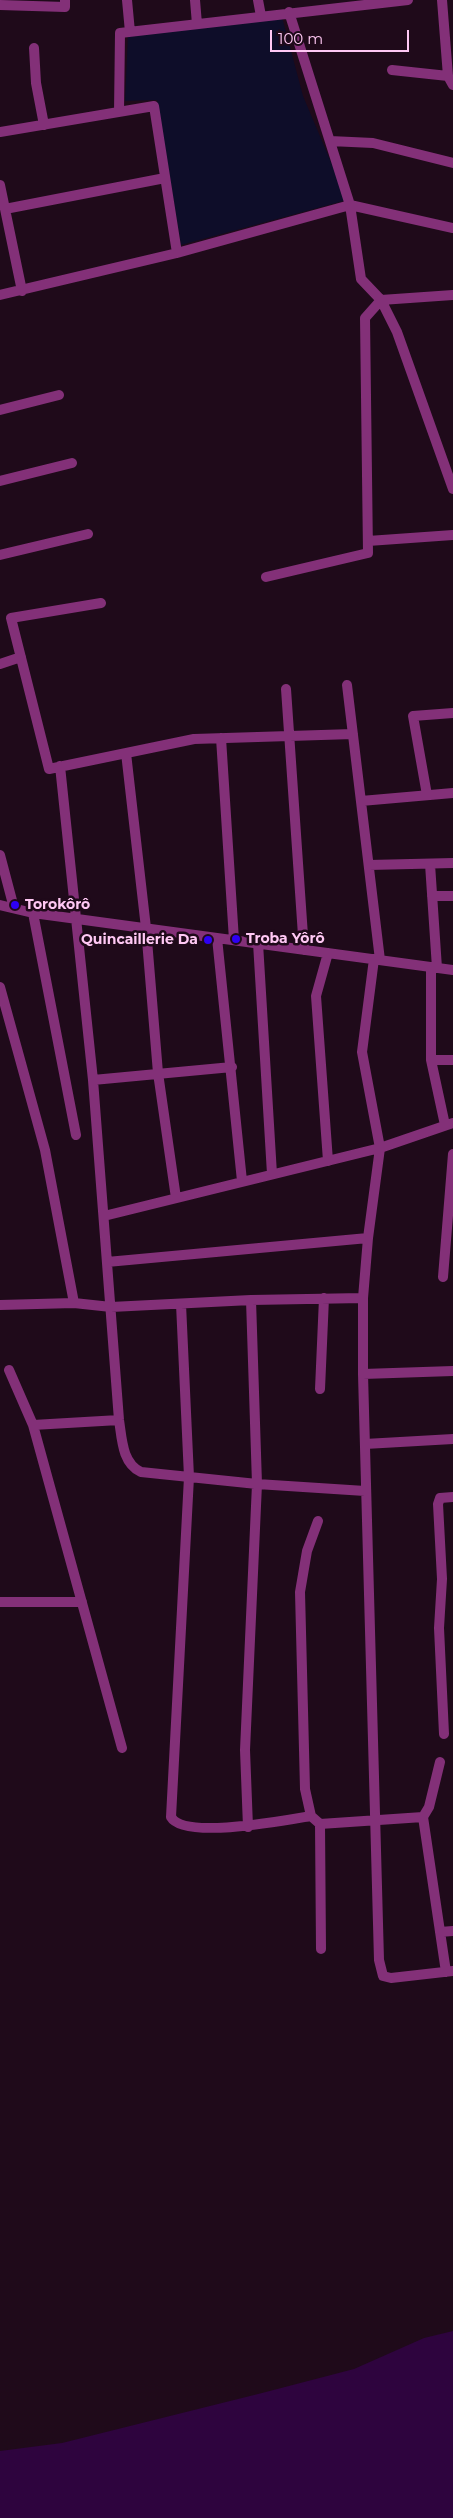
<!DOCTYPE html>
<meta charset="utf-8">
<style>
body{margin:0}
#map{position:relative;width:453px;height:2518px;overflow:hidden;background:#1f0a1a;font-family:Montserrat,sans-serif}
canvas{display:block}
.scale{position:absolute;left:270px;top:30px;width:139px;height:22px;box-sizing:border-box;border:2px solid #ffc8f4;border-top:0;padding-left:6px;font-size:15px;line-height:18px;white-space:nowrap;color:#ffc8f4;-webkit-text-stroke:4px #1f0a1a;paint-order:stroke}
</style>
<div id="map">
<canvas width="453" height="2518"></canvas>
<div class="scale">100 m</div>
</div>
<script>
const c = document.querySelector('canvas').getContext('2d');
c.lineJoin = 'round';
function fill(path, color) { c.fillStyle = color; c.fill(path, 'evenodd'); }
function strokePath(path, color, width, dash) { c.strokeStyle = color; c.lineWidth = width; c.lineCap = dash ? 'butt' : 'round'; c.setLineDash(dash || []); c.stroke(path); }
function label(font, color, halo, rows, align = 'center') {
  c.font = font + ' Montserrat,sans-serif'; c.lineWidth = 5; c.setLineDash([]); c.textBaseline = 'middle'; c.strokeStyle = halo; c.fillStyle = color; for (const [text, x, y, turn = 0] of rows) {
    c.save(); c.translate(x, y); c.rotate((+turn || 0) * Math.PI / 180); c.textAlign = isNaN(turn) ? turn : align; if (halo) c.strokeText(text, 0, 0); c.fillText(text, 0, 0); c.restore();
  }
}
fill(new Path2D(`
 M282,17L303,96L347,200L181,245L157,100L125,101L128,34Z`), '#0e0d29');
fill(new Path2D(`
 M453,2331V2518H0V2451L62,2443L262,2393L354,2369L424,2338Z`), '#2e043e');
strokePath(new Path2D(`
 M127,0L130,32
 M195,0L197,24
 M258,0L261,16
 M442,0L448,76L453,85
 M0,5L65,7V0
 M289,12L350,205L361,279L381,300L397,332L453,489
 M34,48L36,83L44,125
 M392,70L448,76
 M119,112L120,33L408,0
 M0,132L154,106L177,253
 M330,141L373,143L453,163
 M0,185L22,291
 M5,209L165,178
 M0,295L177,253L350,205L453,228
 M0,410L59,395
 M0,481L72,463
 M368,541L453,535
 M0,555L88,534
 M266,577L368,553L365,318L381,300L453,295
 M101,603L11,618L49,769L194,739L353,734
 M0,664L21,657
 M347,685L380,960
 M286,689L304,950
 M221,738L234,940
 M126,753L146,928L158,1073L176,1198
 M60,766L93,1080L119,1420C122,1439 122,1463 141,1472L257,1484L365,1491
 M427,795L413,716L453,713
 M361,801L453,793
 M0,855L14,908
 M430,864L437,968
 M369,865L453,863
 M432,896H453
 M0,905L33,913L453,970
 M33,913L76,1135
 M217,938L242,1181
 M258,943L272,1174
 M374,959L362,1052L380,1148L368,1238L363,1298V1374L379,1960L383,1976L391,1978L453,1971
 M431,967V1060L445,1125
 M0,987L45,1150L74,1303
 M431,1060H453
 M93,1080L232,1067
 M328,1161L316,996L328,953
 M104,1216L380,1148L453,1123
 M107,1262L368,1238
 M443,1277L453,1154
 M181,1304L189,1477L171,1817C184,1840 287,1820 311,1816
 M0,1305L74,1303L111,1307L251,1300L363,1298
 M9,1370L33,1425L122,1748
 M363,1374L453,1371
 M320,1389L324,1298
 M33,1425L119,1420
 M365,1444L453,1439
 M318,1521L307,1551L300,1592L305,1789L311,1816L320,1824
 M0,1602H82
 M444,1734L439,1628L442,1579L438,1504L440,1498L453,1497
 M423,1817L446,1972
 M248,1827L245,1750L257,1484L251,1300
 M440,1932L453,1931
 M321,1949L320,1824L423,1817L429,1807L440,1762`), '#833078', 10);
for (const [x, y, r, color] of [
 [15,905,5,"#2e00f3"],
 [236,939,5,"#2e00f3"],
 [208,940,5,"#2e00f3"]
]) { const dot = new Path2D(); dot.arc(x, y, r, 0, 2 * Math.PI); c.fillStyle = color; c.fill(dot); strokePath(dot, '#1f0a1a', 2); }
label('bold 14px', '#ffc8f4', '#1f0a1a', [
 ["Torokôrô",25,905],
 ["Troba Yôrô",246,939],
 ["Quincaillerie Da",198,940,"right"]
], 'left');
</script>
